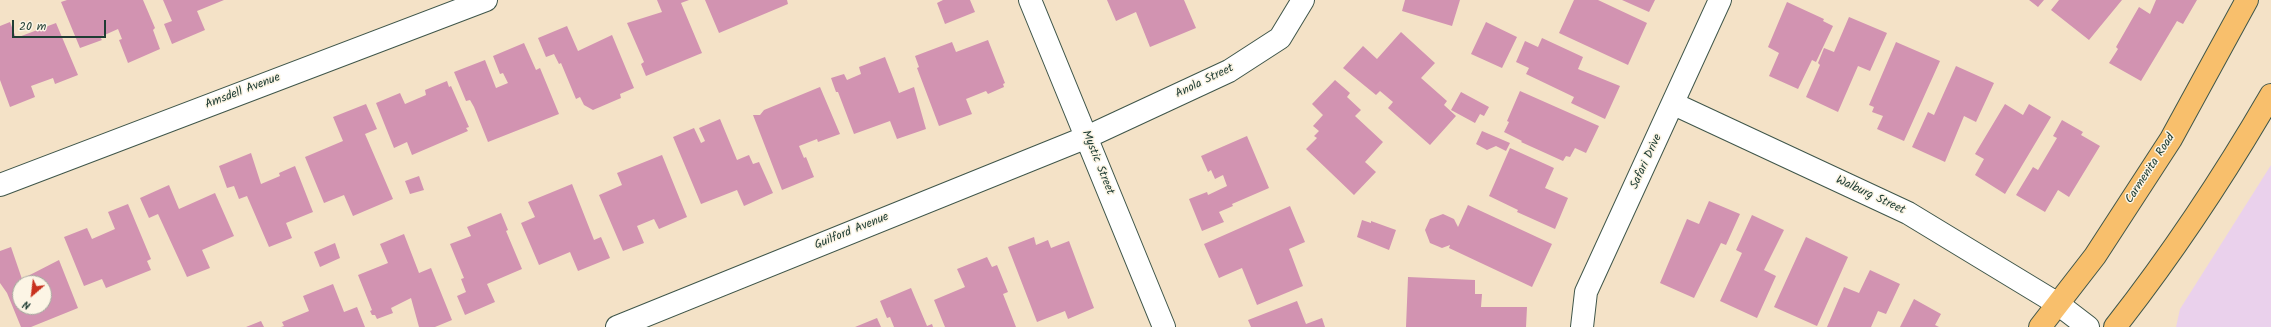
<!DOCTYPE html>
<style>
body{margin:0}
#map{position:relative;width:2271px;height:327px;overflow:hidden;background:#f4e2c7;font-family:Kalam,sans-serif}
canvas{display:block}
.north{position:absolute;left:12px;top:275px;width:40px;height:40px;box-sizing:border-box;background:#fcf5e5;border:1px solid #a4ab9e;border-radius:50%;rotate:208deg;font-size:11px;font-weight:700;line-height:16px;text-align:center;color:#1f3d34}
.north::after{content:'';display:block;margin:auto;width:14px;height:18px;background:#c8321e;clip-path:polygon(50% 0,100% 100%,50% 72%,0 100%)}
.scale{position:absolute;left:12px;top:20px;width:94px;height:18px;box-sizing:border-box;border:2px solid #1f3d34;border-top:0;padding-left:5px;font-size:12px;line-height:14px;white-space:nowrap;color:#1f3d34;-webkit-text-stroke:3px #fcf5e5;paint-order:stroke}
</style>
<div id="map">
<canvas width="2271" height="327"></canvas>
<div class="north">N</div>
<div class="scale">20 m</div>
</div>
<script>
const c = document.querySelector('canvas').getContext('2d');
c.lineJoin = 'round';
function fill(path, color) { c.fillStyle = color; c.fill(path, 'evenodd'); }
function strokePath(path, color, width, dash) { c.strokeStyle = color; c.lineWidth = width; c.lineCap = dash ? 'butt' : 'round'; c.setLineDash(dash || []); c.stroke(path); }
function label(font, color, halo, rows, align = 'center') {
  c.font = font + ' Kalam,sans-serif'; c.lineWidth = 3; c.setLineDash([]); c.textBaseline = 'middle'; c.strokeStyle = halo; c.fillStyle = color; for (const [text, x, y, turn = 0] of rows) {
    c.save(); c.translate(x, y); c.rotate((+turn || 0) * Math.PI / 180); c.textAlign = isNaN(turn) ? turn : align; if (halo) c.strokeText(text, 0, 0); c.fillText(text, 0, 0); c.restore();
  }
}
fill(new Path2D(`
 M2271,165V327H2176L2180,309Z`), '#ead1ec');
fill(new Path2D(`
 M67,0H143L155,28L153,30L160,49L128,63L119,40L122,39L118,29L100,37L102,40L80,48L61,2Z
 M163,0H224L197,11L205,30L172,44L164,24L172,21Z
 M657,0H689L681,3L702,53L646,76L641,64L644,62L627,23L662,12Z
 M705,0H787L788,4L719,33Z
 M943,0H970L975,12L945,24L937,3Z
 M1107,0H1184L1196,28L1150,47L1136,12L1116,21Z
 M1405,0H1460L1452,26L1402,11Z
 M1574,0H1598L1647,23L1628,65L1559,33Z
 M1622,0H1655L1649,12Z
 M2029,0H2044L2038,7Z
 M2059,0H2122L2089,40L2051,10Z
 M2156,0H2197L2183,24L2177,21L2141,81L2109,63L2118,49L2116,47L2139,7L2150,14Z
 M1787,2L1824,19L1823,21L1833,26L1816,62L1812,60L1798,89L1769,76L1779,53L1768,47Z
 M1849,17L1887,33L1870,71L1858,66L1838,112L1806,97L1820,65L1818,63L1824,48L1834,52Z
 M10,22L16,38L56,23L78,75L55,84L53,78L31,86L35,97L10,107L0,80V26Z
 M1486,22L1517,37L1502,68L1471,54Z
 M567,26L578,51L612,35L634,88L620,94L621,98L593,110L584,105L580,97L576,99L561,63L559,64L554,54L546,57L538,38Z
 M1401,32L1435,63L1421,78L1447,101L1444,105L1456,116L1430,145L1388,108L1393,102L1380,91L1376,95L1343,68L1363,46L1377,59Z
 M1542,38L1583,57L1578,69L1620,86L1605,119L1571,103L1574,97L1526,74L1529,68L1516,62L1525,41L1538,47Z
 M988,40L1005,83L1003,84L1004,87L988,94L986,91L966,99L972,114L939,126L917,68L919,67L915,56L952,42L956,52Z
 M1896,42L1940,61L1904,141L1877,129L1883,116L1872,112L1874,107L1869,105Z
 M524,43L536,70L540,68L559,114L488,142L474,107L470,100L466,101L454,72L485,60L496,88L508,83L503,73L500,74L493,56Z
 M885,57L899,93L914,87L926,129L897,139L890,121L854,134L838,92H836L831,78L844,74L847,80L861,74L859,67Z
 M1956,66L1994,83L1976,122L1964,116L1945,162L1912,147L1928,112L1934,115Z
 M1335,80L1350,93L1347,97L1361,110L1355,116L1383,142L1365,162L1376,172L1354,195L1306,149L1317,138L1314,136L1319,131L1313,126L1323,115L1312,104Z
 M447,81L449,87L451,86L469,127L466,128L468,131L412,155L407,142L394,148L376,103L400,93L405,104L426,95L425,90Z
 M820,87L840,134L818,142L817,139L799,146L804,158L806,157L814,177L782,190L753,115H760L764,110Z
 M1520,91L1599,126L1586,153L1575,148L1570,157L1566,156L1563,161L1521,142L1522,141L1504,132L1509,122L1507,121Z
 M1461,92L1489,107L1484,116L1480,114L1475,123L1451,110Z
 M366,104L377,129L365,134L393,199L353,216L344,195L324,203L305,157L343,141L333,117Z
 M2005,104L2023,115L2029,104L2051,117L2005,194L1975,175L1984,159L1975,154Z
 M720,119L737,160L749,155L753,164L759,162L773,193L744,206L737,190L701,204L673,137L694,128L701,143L705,141L699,128Z
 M2062,120L2083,132L2081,135L2100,146L2069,197L2058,190L2045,212L2016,195L2033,167L2038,170L2057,138L2053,136Z
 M1482,131L1510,143L1506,151L1496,146L1487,150L1476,144Z
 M1247,136L1269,188L1232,204L1233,206L1219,212L1224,222L1202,231L1189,199L1207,192L1208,195L1227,186L1223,175L1215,179L1211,170L1208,172L1201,156Z
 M1510,148L1554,168L1545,188L1568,198L1555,229L1517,212L1518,210L1489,196Z
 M251,153L261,184L280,176L279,173L295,166L313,212L286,223L292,238L269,247L247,196L239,199L234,186L227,188L219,166Z
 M662,155L687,217L659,229L654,219L637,226L644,243L623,251L599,195L622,185L617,173Z
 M419,176L424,190L410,194L405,181Z
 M572,184L594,240L601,237L610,258L578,271L570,252L539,265L521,223L535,217L528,202Z
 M169,185L179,209L215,193L234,236L202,250L210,268L187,277L158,214L149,218L140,198Z
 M1709,201L1740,214L1726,245L1721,243L1694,298L1660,283L1687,219L1699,224Z
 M128,204L151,259L147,261L151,270L106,288L102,279L84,286L64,237L87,228L92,239L115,229L108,212Z
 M1468,205L1552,244L1532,287L1449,248L1450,245L1442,248L1430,243L1425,230L1430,219L1443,214L1454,219L1458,227Z
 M1290,206L1305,242L1289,249L1303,286L1257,305L1242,268L1219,278L1204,244Z
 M501,213L508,230L506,231L522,269L487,284L495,302L465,315L457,296L466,292L461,279L464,278L450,244L471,236L467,227Z
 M1752,215L1784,230L1764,270L1776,276L1757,318L1720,301L1742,253L1736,250Z
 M1362,220L1371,223V221L1396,230L1389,250L1357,237Z
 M404,234L419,273L431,268L452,320L435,327H419L411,298L391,308L393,313L377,319L375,315H372L370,311L372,310L358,275L388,263L380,244Z
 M1034,237L1036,245L1048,240L1051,248L1069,241L1094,308L1068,319L1065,311L1037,322L1008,247Z
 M1806,237L1848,257L1817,326L1774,307Z
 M335,243L340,258L320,267L314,252Z
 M11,247L22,279L59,260L78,308L31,327H21L7,293L0,283V251ZM20,283H44V307H20Z
 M987,257L992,267L997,265L1008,292L1003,294L1016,327H945L934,300L965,287L957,269Z
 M1870,270L1900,284L1886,314L1878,311L1871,327H1827L1844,287L1859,293Z
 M1408,277L1475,280V294H1482L1481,307H1527L1526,327H1406Z
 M333,284L344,312L357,307L365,327H281L284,326L282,322L309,311L303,296Z
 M911,288L927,326L932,324L933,327H894L890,317L887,318L880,301Z
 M1914,299L1941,314L1935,325L1939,327H1900Z
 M1297,301L1306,324L1322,318L1325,327H1251L1248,320Z
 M877,318L881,327H855Z
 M261,321L264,327H246Z`), '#d293b1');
const minor = new Path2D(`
 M1030,0L1164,327
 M1674,104L1908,213L2058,304
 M0,185L486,0
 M617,327L1087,137L1229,71L1280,38L1303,0
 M1582,327L1586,292L1720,0`);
const tertiary = new Path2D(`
 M2058,304L2088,327`);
const primary = new Path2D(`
 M2040,327L2095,256L2171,139L2247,0
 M2115,327C2173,253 2224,176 2271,95`);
strokePath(minor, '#3f564a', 24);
strokePath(tertiary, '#3f564a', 24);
strokePath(primary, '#3f564a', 24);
strokePath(minor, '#fff', 22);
strokePath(tertiary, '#fff', 22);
strokePath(primary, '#f8bf6c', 22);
label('12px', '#1f3d34', '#fcf5e5', [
 ["Anola Street",1205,82,-26],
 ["Amsdell Avenue",243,92,-21],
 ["Safari Drive",1647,162,-65],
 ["Mystic Street",1097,163,68],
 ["Carmenita Road",2151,169,-57],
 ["Walburg Street",1870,196,25],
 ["Guilford Avenue",852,232,-22]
]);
</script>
